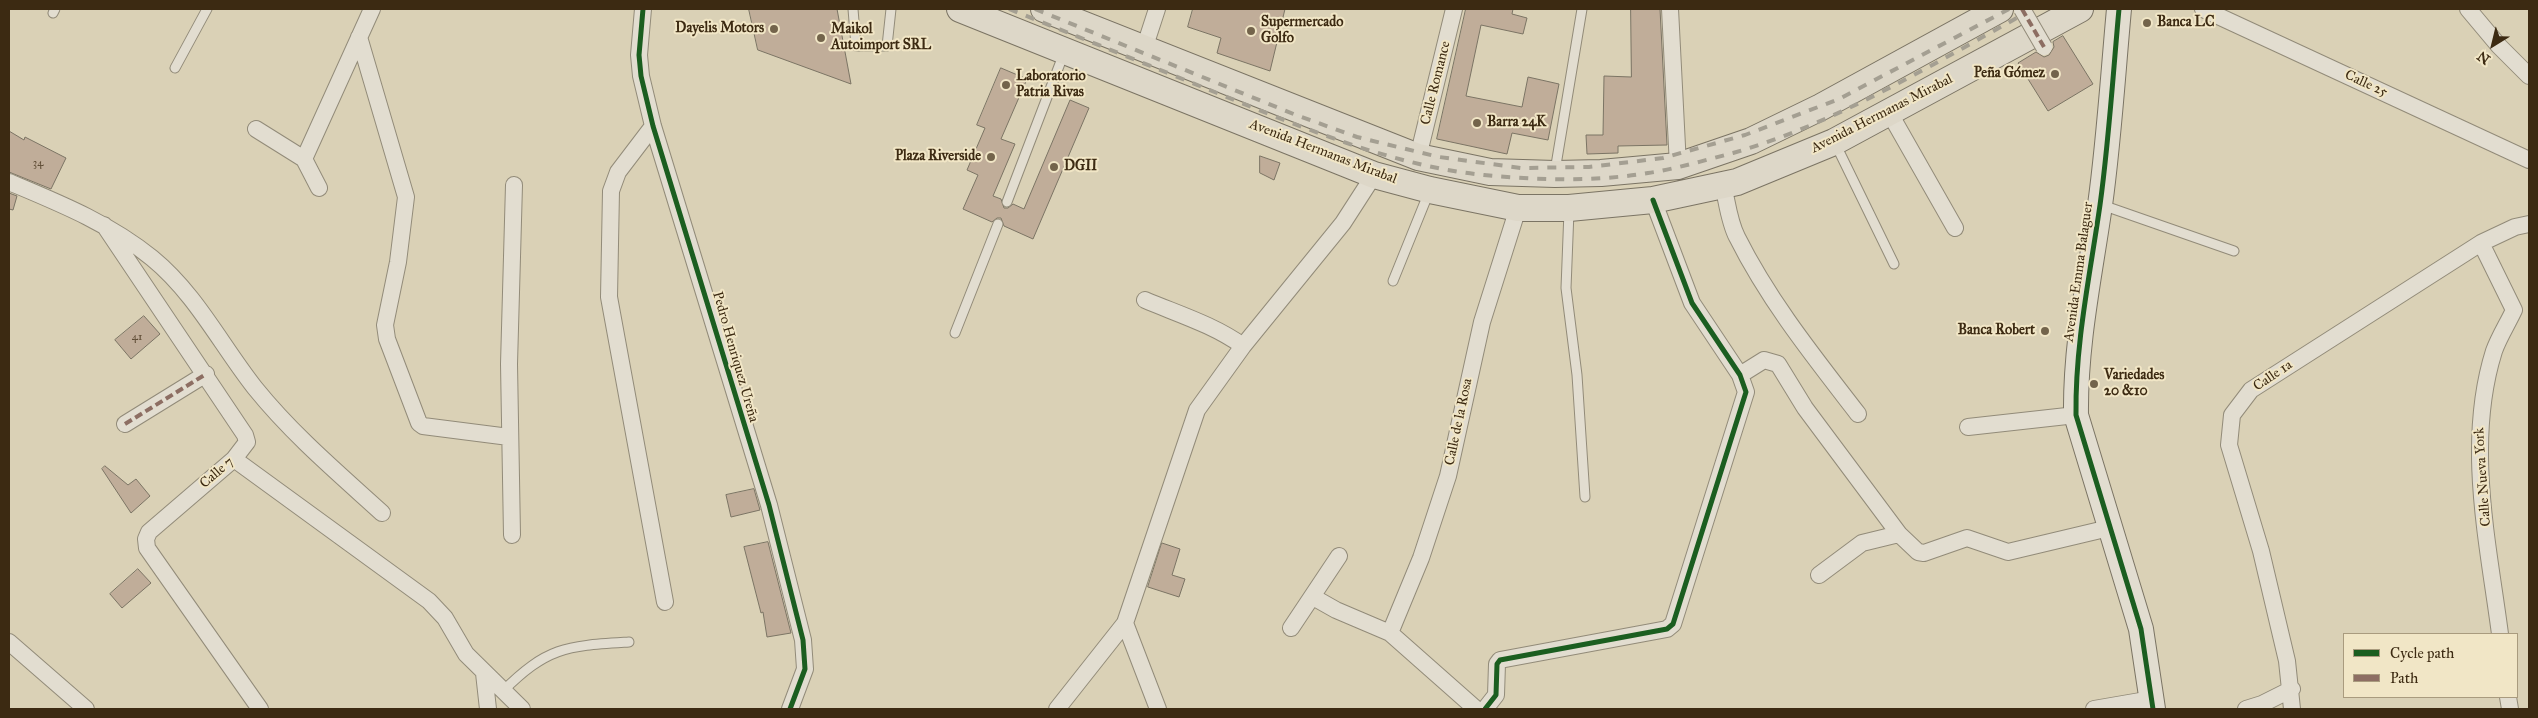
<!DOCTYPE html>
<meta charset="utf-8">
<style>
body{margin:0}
#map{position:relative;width:2538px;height:718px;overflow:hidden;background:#dad1b6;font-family:"IM FELL Great Primer",serif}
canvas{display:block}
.frame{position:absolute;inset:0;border:10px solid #3c2a12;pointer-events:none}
.legend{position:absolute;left:2343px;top:633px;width:175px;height:65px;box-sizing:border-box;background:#f1e6c6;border:1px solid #a99b7e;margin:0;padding:6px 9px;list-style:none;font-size:15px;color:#3c2a12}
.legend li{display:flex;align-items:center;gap:10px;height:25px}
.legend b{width:25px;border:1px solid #a99b7e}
.north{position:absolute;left:2468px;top:20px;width:50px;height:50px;-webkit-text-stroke:4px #f1e6c6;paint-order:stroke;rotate:216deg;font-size:14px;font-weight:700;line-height:20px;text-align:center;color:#3c2a12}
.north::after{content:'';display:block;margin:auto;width:18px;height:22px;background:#3c2a12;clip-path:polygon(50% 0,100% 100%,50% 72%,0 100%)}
</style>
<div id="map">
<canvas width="2538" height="718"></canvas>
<div class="frame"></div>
<ul class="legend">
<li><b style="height:6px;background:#1b5e20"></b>Cycle path</li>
<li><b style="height:6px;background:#8d6e63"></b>Path</li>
</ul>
<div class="north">N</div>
</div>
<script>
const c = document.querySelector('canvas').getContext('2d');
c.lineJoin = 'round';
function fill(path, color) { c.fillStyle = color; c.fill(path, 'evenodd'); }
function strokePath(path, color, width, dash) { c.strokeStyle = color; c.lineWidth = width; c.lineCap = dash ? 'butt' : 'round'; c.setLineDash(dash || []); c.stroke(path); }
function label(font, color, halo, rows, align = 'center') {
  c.font = font + ' "IM FELL Great Primer",serif'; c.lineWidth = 4; c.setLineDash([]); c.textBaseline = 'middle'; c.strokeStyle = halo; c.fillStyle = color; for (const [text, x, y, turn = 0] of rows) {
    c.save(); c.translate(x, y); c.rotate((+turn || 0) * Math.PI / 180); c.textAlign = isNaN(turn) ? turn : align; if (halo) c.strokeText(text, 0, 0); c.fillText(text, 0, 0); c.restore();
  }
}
const building = new Path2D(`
 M749,9H837L851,84L758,50Z
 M1193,9H1285L1270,71L1217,53L1221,38L1188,27Z
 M1466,9H1513L1512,14L1527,18L1523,34L1481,25L1466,96L1522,107L1528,77L1559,84L1548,140L1512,133L1507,154L1437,139Z
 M1631,9H1660L1667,145L1618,146V153L1587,154L1586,135H1603L1604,76L1631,77Z
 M2063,36L2093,84L2048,111L2018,63L2036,52L2044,57L2049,55L2054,47L2053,42Z
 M1001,68L1027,79L1001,139L1015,144L993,196L1001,199L1004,208H1008L1013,204L1024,209L1070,100L1089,108L1033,239L1004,226L1001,218H997L992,222L963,209L978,175L967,170L985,128L977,125Z
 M9,131L24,140L25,137L66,158L51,189L9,172Z
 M1260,156L1280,163L1274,180L1260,173Z
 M9,193L17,196L13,210L9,209Z
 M144,316L160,334L131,359L115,340Z
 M105,466L128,485L136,479L150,496L131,513L102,469Z
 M754,489L760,510L731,517L726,495Z
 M768,542L791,633L767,637L763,612L761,613L744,547Z
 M1162,543L1180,549L1172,575L1185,579L1179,597L1148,587Z
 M138,569L151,583L122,608L110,594Z`);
fill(building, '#c0ad99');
strokePath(building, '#7b7464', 1);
const lane = new Path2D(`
 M853,9L856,46H887L891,9
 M53,13L55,9
 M175,68L207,9
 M1835,143L1894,264
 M1555,171L1582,9
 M1007,202L1064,53
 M2102,205L2234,251
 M1569,211L1566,288L1577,375L1585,497
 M1393,281L1429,192
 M955,333L998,224
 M502,692C548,646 567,646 629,642`);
const street = new Path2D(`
 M643,9L639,55L641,76L653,126L769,505L803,640L805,669L790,709
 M1670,9L1678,166
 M2203,9L2529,160
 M2468,9L2499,46L2529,76
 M359,37L406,197L398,262L385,325L387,339L419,423L423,426L509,437
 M1144,49L1157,9
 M1889,112L1955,228
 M653,126L618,172L611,191L609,297L665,602
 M256,129L304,159L319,188
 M1418,157L1454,9
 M304,159L372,9
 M9,182C59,203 109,223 152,258C196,294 221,345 255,388C293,435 338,473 382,513
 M1723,185C1727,201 1729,222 1737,237C1769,301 1814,357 1858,414
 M104,225L245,435L247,442L234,459L149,532L146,539L147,548L260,709
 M2481,243L2514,310C2508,323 2499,337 2494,351C2465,443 2488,542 2500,634
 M1145,300C1178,314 1214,325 1243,346
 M1740,375L1764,360L1778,364L1805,408L1899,534L1918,552L1924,553L1967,538L2008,552L2109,528
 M125,424L206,374
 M1968,427L2076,415
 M234,459L429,601L445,618L466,654L522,709
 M512,535L509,364L514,185
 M1819,575L1862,543L1899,534
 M1313,597L1336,610L1390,633L1476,709
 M1125,623L1158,709
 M1291,628L1339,556
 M1390,633L1421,558L1448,476L1482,322L1518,208
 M9,642L86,709
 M484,673L488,709
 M2508,697L2510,709
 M1057,709L1125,623L1197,410L1243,346L1343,223L1374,175
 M1485,709L1496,695L1497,664L1500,660L1667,629L1673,624L1746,392L1740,375L1692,303L1653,200
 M2094,709L2152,699
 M2246,709L2262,704L2292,689
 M2292,709L2287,661L2261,551L2229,445L2232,415L2251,390L2481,243L2515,227L2529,224`);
const secondary = new Path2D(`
 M2119,9C2113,74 2109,140 2100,205C2090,275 2075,344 2076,415L2141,629L2153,709`);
const primary = new Path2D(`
 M960,9L1374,175L1430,190L1518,208H1569L1653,200L1737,182L1834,142L2080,9
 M1044,9L1418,157L1490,172L1555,174L1601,173L1678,166L1751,141L1821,107L2000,9`);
strokePath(lane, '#928b79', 11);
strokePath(street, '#928b79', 18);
strokePath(secondary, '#7b7464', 26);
strokePath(primary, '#7b7464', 28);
strokePath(lane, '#e2ddd0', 9);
strokePath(street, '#e2ddd0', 16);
strokePath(secondary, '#e2ddd0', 24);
strokePath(primary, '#ddd7c8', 26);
strokePath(new Path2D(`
 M1009,9C1079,37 1148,65 1217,93C1301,127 1393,166 1484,175C1537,180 1594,182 1648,173C1676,169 1705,160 1733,153C1838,123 1938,61 2033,9
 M1035,9L1296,115L1357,137L1439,157L1521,168L1589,167L1663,158L1745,135L1839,99L2009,9`), '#a49f92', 4, [9, 9]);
const streetBridge = new Path2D(`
 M2022,9L2044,47`);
strokePath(streetBridge, '#928b79', 18, []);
strokePath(streetBridge, '#e2ddd0', 16);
strokePath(new Path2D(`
 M2022,9L2044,47
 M125,424L206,374`), '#8d6e63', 4, [8, 4]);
strokePath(new Path2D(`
 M643,9L639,55L641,76L653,126L769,505L803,640L805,669L790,709
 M2119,9C2113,74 2109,140 2100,205C2090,275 2075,344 2076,415L2141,629L2153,709
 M1485,709L1496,695L1497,664L1500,660L1667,629L1673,624L1746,392L1740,375L1692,303L1653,200`), '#1b5e20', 5);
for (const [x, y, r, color] of [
 [2147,23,5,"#73644b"],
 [774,29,5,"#73644b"],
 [1251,31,5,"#73644b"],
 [821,38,5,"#73644b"],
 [2055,74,5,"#73644b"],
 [1006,85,5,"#73644b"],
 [1477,123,5,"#73644b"],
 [991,157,5,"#73644b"],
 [1054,167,5,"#73644b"],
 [2045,331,5,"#73644b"],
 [2094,384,5,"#73644b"]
]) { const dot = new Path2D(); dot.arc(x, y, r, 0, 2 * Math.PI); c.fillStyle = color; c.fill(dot); strokePath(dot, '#f1e6c6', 2); }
label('11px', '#5d4b34', null, [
 ["34",38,163],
 ["41",137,337]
]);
label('bold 14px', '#3c2a12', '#f1e6c6', [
 ["Supermercado",1261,23],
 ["Golfo",1261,39],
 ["Banca LC",2157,23],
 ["Dayelis Motors",764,29,"right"],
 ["Maikol",831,30],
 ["Autoimport SRL",831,46],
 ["Peña Gómez",2045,74,"right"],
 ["Laboratorio",1016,77],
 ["Patria Rivas",1016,93],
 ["Barra 24K",1487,123],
 ["Plaza Riverside",981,157,"right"],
 ["DGII",1064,167],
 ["Banca Robert",2035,331,"right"],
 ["Variedades",2104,376],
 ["20 &10",2104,392]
], 'left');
label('14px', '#3c2a12', '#f1e6c6', [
 ["Calle Romance",1436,83,-76],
 ["Calle 25",2366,84,25],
 ["Avenida Hermanas Mirabal",1882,114,-27],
 ["Avenida Hermanas Mirabal",1323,152,21],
 ["Avenida Emma Balaguer",2079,272,-82],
 ["Pedro Henriquez Ureña",735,357,74],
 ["Calle 1a",2273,376,-34],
 ["Calle de la Rosa",1459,422,-78],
 ["Calle 7",217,473,-41],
 ["Calle Nueva York",2483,477,-94]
]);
</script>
